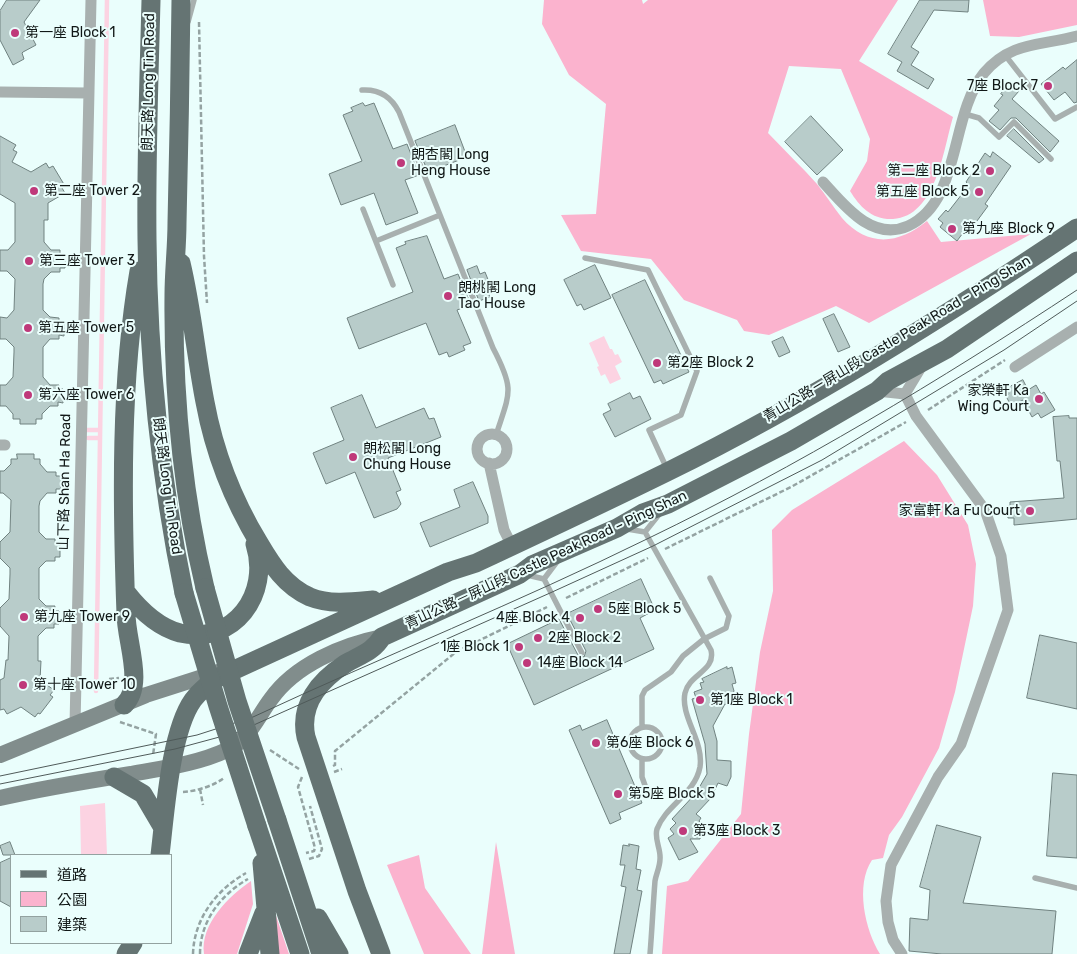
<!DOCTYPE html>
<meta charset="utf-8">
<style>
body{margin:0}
#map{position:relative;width:1077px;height:954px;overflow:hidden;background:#eafefc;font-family:Rubik,"Noto Sans TC",sans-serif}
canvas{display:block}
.legend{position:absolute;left:10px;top:854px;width:162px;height:90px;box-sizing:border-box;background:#eafefc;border:1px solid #93a2a0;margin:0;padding:6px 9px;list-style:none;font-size:15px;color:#111817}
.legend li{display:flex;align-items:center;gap:10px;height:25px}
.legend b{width:25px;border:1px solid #93a2a0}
</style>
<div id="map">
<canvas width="1077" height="954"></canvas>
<ul class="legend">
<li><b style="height:6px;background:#657473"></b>道路</li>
<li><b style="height:14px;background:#fbb3ce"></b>公園</li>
<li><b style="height:14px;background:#b8ccca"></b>建築</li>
</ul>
</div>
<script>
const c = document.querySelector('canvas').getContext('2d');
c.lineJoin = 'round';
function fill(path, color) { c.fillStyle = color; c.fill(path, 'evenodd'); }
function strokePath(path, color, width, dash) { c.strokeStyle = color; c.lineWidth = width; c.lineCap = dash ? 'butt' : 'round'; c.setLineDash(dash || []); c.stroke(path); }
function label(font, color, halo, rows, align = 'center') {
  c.font = font + ' Rubik,"Noto Sans TC",sans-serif'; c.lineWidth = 4; c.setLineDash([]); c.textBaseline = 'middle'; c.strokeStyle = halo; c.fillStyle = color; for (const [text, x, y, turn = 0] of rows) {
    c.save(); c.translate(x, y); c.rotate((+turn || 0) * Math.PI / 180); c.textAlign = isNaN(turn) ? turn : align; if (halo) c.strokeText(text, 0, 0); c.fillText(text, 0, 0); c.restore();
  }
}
fill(new Path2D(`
 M544,0H642L643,4L648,0H898L859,61L953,117C943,151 936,216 893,219C872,220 860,207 850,191L867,161L870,139L841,69L789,66L768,133C784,150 801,166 817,184C826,195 833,207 842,218C868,248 899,244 927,221L941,242L1031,234L869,323L836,306L769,335L744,331L737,320L684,300L651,259L581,251L561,215L596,214L606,104L569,75L542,24Z
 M983,0H1077V25L1019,37L990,36Z
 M904,441L937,475L968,525L976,564L973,606L955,692L939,748L902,817L889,835L883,858L872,860C855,885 865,930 880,954H662L667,886L688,881L741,814L749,734L760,652L773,591L772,530L792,510Z
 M496,842L515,954H482Z
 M419,855L425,888L471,954H424L387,865Z
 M251,881L253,904L237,954H204C200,924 229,896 251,881Z
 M272,904L289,954H277Z`), '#fbb3ce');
fill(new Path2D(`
 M604,336L610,349H612L615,355L618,354L622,362L615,366L621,379L610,384L605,374L601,376L597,367L599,366L589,343Z
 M105,803L107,855H81L80,806Z`), '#fcd3e2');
strokePath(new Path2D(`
 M87,430H100
 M88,438H100
 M96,691L107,0`), '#fcd3e2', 4.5);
const building = new Path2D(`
 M7,0H40L24,22L36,45L23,52L22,53L24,59L13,65L0,40V11Z
 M920,0H969L968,12L934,10L911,47L919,52L911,65L934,79L928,89L897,71L902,62L888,54Z
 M1077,60V102L1074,103L1065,92L1054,100L1041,84L1063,67L1065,69Z
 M1010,83L1019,91L1012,99L1059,141L1050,152L1016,118H1011L1000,130L989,121L999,110L994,106L1003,95L1001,94Z
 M363,103L365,106L374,103L393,149L407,144L419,175L405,180L418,213L386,225L374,193L341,205L329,174L362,161L343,115L353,111L351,108Z
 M811,116L843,150L817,175L785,142Z
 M455,125L467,157L428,172L415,141Z
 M1014,129L1044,159L1039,163L1007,136Z
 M0,136L16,145L13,150L17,152L12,162L31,172L46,163L49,168L53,166L65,186L62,188L65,193L48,203V220H44V242L51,250H60V254H65V268H60V272H51L44,279L43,284V310L50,317L59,318V322H64V336L59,335V339H50L43,347V377L50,385H59L58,389H63V403L58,402V406H50L42,414V419H36V424H20V419H13V414L6,406H0V385H6L13,377L14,352V347L6,339H0V317L7,318L14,310L15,279L7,271H0V250H8L15,242V203L0,194Z
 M993,152L1011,166L985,204L988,206L974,225L971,222L957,241L940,227L943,223L938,219L946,210L948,212L969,185L966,182L985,153L990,157Z
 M427,236L444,279L458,274L471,305L457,310L471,343L463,346L465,350L449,357L447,352L439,355L426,323L359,349L347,318L413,292L396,248L406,244L405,242Z
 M595,265L611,298L584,310L581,304L577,306L564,280Z
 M477,266L480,274L485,272L491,287L487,290L490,297L479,301L467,270Z
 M645,280L689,372L663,384L661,380L654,383L612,295Z
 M834,314L850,347L838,352L823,319Z
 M783,337L790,352L779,357L772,342Z
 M1023,380L1028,390L1036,385L1041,394L1044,392L1055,410L1041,418L1038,413L1032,417L1023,400L1011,406L1006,396L1009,394L1006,389Z
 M630,393L633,399L640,396L651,419L615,437L603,414L611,410L608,404Z
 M362,395L376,428L424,408L429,419L434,418L441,437L388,458L401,490L396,492L401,504L397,509L374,518L355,472L326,484L313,453L344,440L331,408Z
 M1069,416V418H1077V519L1014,525V518H1008L1007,506H1010V502L1064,498L1060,461H1057L1053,417Z
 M17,454H34V459H40V464L47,472H56V476H61V489H56V493H47L40,501L39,506V532L46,539H55V543L60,544V557H55V561H46L39,568V599L46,606H55L54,611H59V624H54V628H46L38,636V661H41L40,680L54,690L50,695L53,697L40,714L38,713L35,717L21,707L7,714L4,709L0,710V680L4,678L6,660H8L9,636L0,626V608L9,599L10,574V568L0,558V542L10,532L11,500L3,493H0V471H4L11,464V459H17Z
 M473,482L488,516V523L430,547L420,523L460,507L454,490Z
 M641,579L655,610L640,618L654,649L534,705L507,644L559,619L578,655L584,657L586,651L567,614Z
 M1040,635L1077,643V709L1027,698Z
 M727,667V669L732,667L736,683L732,684L734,691L728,705L725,704L713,726L717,741V760L731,761V777L727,786L718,783L711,798L696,814L701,818L699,821L702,824L700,839H690L698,852L679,860L668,838L674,834L670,829L676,823L672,819L696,793L707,774L705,744L692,699L696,698L694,692L702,689L700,683L704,682L702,679Z
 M607,720L642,803L619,813L621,819L610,824L569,730L580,725L582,730Z
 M1053,773L1077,775V858L1047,856Z
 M937,825L981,837L963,903L1056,911L1052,954H942L909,951L910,918L928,920L930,890L920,887Z
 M10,842L15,855H3L0,846Z
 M629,844L639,846L636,869L641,870L637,890L642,891L630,954H614L626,887L621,886L625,865H620L623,845L629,846Z
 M11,858V907L0,901V863Z`);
fill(building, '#b8ccca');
strokePath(building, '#708280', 1);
strokePath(new Path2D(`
 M199,22L204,256L207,303
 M928,410L1005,360
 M665,549L791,487L906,422
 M566,598L648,558
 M109,679L119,678
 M120,722L156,734L153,755
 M270,750L299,769
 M333,766L335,765V751L456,652L547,607
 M334,772L342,769
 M302,777L298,787L315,848L314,851L306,853
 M200,789L203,805
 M183,792C197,791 213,786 224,778
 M309,859L319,856L322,849L310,806
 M193,954C194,919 216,890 246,873
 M200,954C200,922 220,895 248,879`), '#94a3a2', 2.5, [5, 2.5]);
strokePath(new Path2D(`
 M188,22L194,0
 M1005,55L1055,119L1077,107
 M362,90C379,89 391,96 399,112L493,348C515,390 510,392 496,435
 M965,114L979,118L999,137L1014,122L1051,159
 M363,209L393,285
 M376,241L440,215
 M585,258L648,270L697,371L681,415L649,430L667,469
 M627,529L645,532
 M645,532L711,650C716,671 689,674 685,693C680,716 704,741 700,767C695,794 666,805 657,829C654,839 661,849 660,859C660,867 656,874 655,881C653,906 652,930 650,954
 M645,532L661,512
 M527,575L544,579
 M544,579L582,653
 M544,579L559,559
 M630 743a16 16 0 1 1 32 0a16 16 0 1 1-32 0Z
 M642,727V696L645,690L671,672L683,656L704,639L726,628L729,616L710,578
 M642,759V777L647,791
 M1035,878L1077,888`), '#a8b0af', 5.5);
strokePath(new Path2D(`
 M0,92L88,93
 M823,182C844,205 872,242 908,226C962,201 949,116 984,73C1011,41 1041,46 1077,36
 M1015,367L1077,327
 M877,391L905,394
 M905,394L923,364
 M477 449a15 15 0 1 1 30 0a15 15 0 1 1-30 0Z
 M0,445H5
 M489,463L504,530L512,546
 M75,725L91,0
 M902,954L893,940L888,922L886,901L891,865L938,777L961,744L1008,610L1001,556L985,510L916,416L905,394`), '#a8b0af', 11);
strokePath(new Path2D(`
 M0,755L146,695L221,671
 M0,798C43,788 87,781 131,774C163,768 197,764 227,750C248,741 258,716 271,699C295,665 342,645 382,637`), '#818d8c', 16);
strokePath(new Path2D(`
 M151,0C149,80 146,159 147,239C148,358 160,477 184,593
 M181,0C180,74 179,149 177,223C177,247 174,271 174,295C173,394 182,492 205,588
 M181,263C192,309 196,356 205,402C214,451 233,500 259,543C272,565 285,586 310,597C330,605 352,602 373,600
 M126,592C140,610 157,627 180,633C234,645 271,594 255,544
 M124,705C145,685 126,641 126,614C122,503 120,381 139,271
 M114,777L143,794L163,828
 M277,820L321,954
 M257,826L300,954
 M160,855C165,815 170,732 193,700C200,690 209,684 219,677L448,572L476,563C540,533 604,503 667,472C809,402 946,316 1077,228
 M262,863L270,954
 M318,918L339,954
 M126,954L133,943
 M248,954L264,913
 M381,954L357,891L306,737C299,705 319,681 345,664C360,655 373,652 382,637L520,574L532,565L617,528L643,513L668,504L791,441L877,391L888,381L947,349L1077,261`), '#657473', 19);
strokePath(new Path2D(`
 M0,776L197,735L253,717C384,656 519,602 649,538C798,466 939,381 1077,290
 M0,784L175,749L238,732L550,593L653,546L822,460L1004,350L1077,301`), '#4f5a59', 1);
strokePath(new Path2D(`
 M205,588L237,701L277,820
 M184,593L218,706L257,826`), '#657473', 19);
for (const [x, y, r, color] of [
 [15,33,5,"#bf397a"],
 [1048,86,5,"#bf397a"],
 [401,163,5,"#bf397a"],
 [990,171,5,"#bf397a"],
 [34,191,5,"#bf397a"],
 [979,192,5,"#bf397a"],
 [952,229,5,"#bf397a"],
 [29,261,5,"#bf397a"],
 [448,296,5,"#bf397a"],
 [28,328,5,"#bf397a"],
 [657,363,5,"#bf397a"],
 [28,395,5,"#bf397a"],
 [1039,399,5,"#bf397a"],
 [353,457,5,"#bf397a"],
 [1030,511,5,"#bf397a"],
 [598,609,5,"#bf397a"],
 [24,617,5,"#bf397a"],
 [580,618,5,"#bf397a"],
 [538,638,5,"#bf397a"],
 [519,647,5,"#bf397a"],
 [527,663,5,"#bf397a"],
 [23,685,5,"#bf397a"],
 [700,700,5,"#bf397a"],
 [596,743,5,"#bf397a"],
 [618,794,5,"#bf397a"],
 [683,831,5,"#bf397a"]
]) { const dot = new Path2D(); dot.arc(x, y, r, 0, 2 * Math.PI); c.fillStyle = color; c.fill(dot); strokePath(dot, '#eafefc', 2); }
label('14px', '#111817', '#eafefc', [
 ["第一座 Block 1",25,33],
 ["7座 Block 7",1038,86,"right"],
 ["朗杏閣 Long",411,155],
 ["Heng House",411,171],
 ["第二座 Block 2",980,171,"right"],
 ["第二座 Tower 2",44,191],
 ["第五座 Block 5",969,192,"right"],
 ["第九座 Block 9",962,229],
 ["第三座 Tower 3",39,261],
 ["朗桃閣 Long",458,288],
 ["Tao House",458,304],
 ["第五座 Tower 5",38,328],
 ["第2座 Block 2",667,363],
 ["家榮軒 Ka",1029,391,"right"],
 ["Wing Court",1029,407,"right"],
 ["第六座 Tower 6",38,395],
 ["朗松閣 Long",363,449],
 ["Chung House",363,465],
 ["家富軒 Ka Fu Court",1020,511,"right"],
 ["5座 Block 5",608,609],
 ["第九座 Tower 9",34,617],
 ["4座 Block 4",570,618,"right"],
 ["2座 Block 2",548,638],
 ["1座 Block 1",509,647,"right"],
 ["14座 Block 14",537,663],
 ["第十座 Tower 10",33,685],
 ["第1座 Block 1",710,700],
 ["第6座 Block 6",606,743],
 ["第5座 Block 5",628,794],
 ["第3座 Block 3",693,831]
], 'left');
label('14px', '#111817', '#eafefc', [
 ["朗天路 Long Tin Road",149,82,-89],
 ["青山公路－屏山段 Castle Peak Road – Ping Shan",897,339,-31],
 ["山下路 Shan Ha Road",65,482,-89],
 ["朗天路 Long Tin Road",167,486,82],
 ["青山公路－屏山段 Castle Peak Road – Ping Shan",546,560,-25]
]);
</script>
